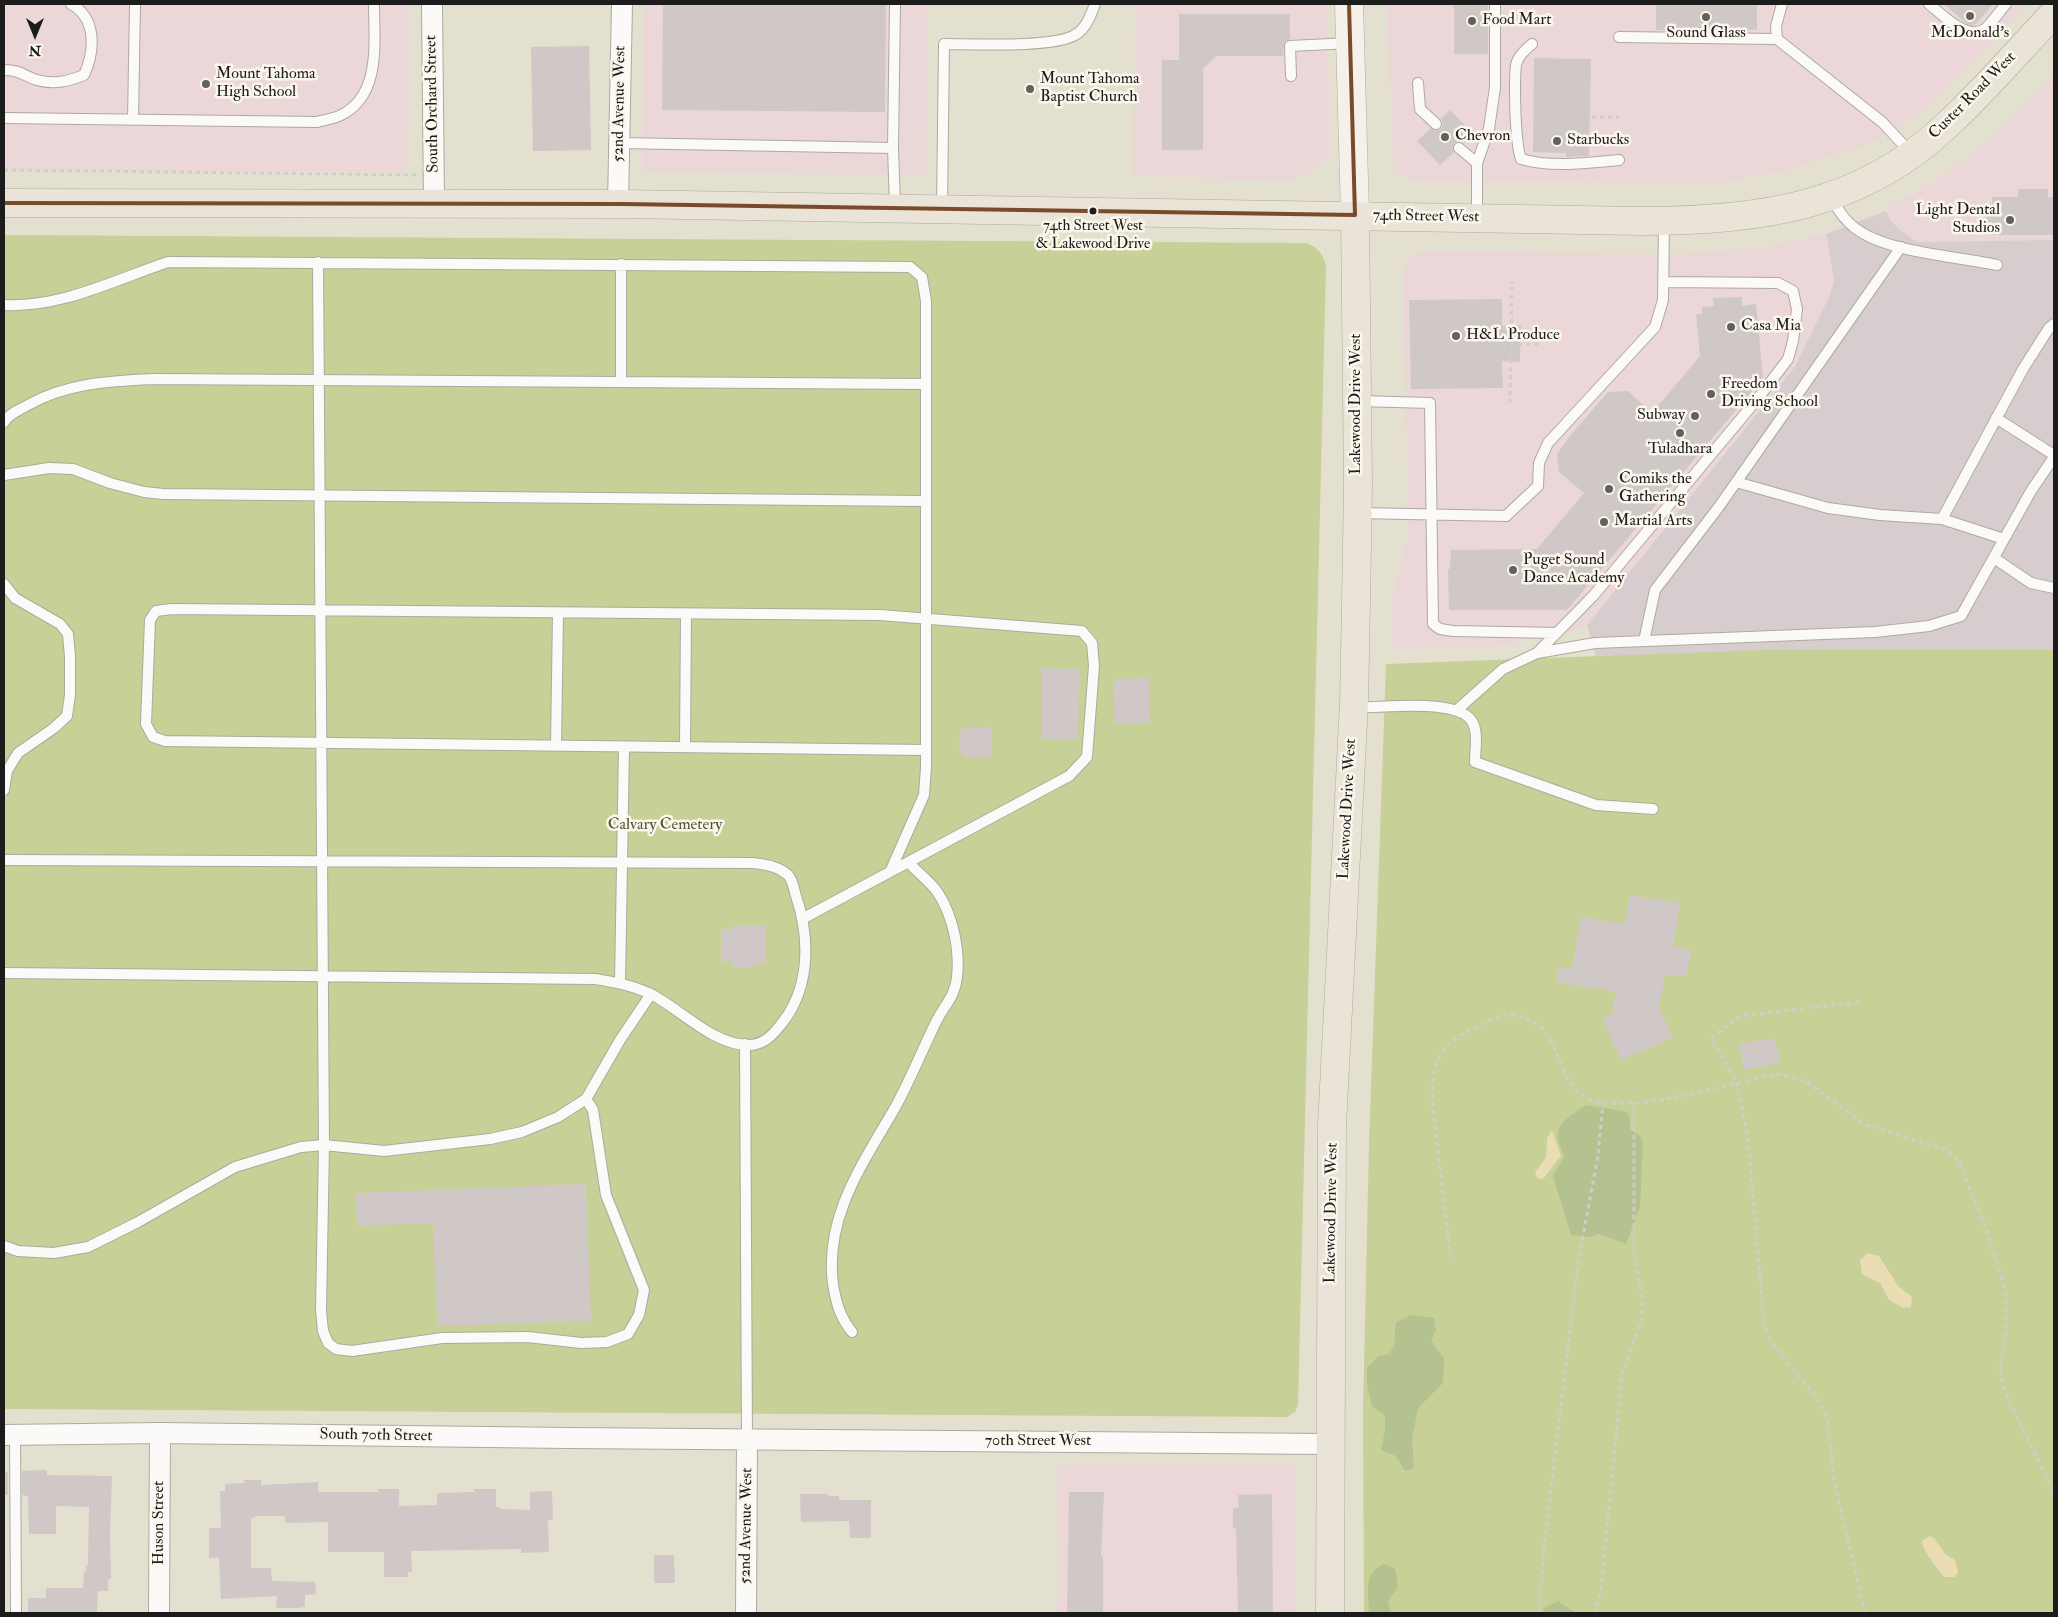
<!DOCTYPE html>
<style>
body{margin:0}
#map{position:relative;width:2058px;height:1617px;overflow:hidden;background:#e4e0cf;font-family:"IM FELL Double Pica",serif}
canvas{display:block}
.frame{position:absolute;inset:0;border:5px solid #1c1c1c;pointer-events:none}
.north{position:absolute;left:10px;top:10px;width:50px;height:50px;-webkit-text-stroke:4px #fbf7ec;paint-order:stroke;rotate:180deg;font-size:14px;font-weight:700;line-height:20px;text-align:center;color:#1c1c1c}
.north::after{content:'';display:block;margin:auto;width:18px;height:22px;background:#1c1c1c;clip-path:polygon(50% 0,100% 100%,50% 72%,0 100%)}
</style>
<div id="map">
<canvas width="2058" height="1617"></canvas>
<div class="frame"></div>
<div class="north">N</div>
</div>
<script>
const c = document.querySelector('canvas').getContext('2d');
c.lineJoin = 'round';
function fill(path, color) { c.fillStyle = color; c.fill(path, 'evenodd'); }
function strokePath(path, color, width, dash) { c.strokeStyle = color; c.lineWidth = width; c.lineCap = dash ? 'butt' : 'round'; c.setLineDash(dash || []); c.stroke(path); }
function label(font, color, halo, rows, align = 'center') {
  c.font = font + ' "IM FELL Double Pica",serif'; c.lineWidth = 5; c.setLineDash([]); c.textBaseline = 'middle'; c.strokeStyle = halo; c.fillStyle = color; for (const [text, x, y, turn = 0] of rows) {
    c.save(); c.translate(x, y); c.rotate((+turn || 0) * Math.PI / 180); c.textAlign = isNaN(turn) ? turn : align; if (halo) c.strokeText(text, 0, 0); c.fillText(text, 0, 0); c.restore();
  }
}
fill(new Path2D(`
 M4,4H410L408,164L403,172L4,170Z
 M644,4H928L926,175L642,172Z
 M1135,4H1328L1330,158L1293,181L1133,176Z
 M1387,4H2025L1983,54L1924,111L1900,127L1860,147L1786,171L1723,182L1409,181L1395,170L1393,162Z
 M2054,75V240L1917,242L1890,220L1886,211L1891,206L1934,181L1995,135Z
 M1826,234L1834,280L1829,297L1794,368L1587,625L1571,633L1481,648L1391,649L1392,599L1408,532L1403,275L1405,264L1412,256L1424,251L1649,254L1697,253L1767,247Z
 M1058,1466H1296L1295,1613H1057Z`), '#ecd7d8');
fill(new Path2D(`
 M1886,211L1890,220L1899,229L1917,242L2054,240V650H1761L1596,657L1587,625L1794,368L1829,297L1834,281L1826,234Z`), '#d8cdce');
fill(new Path2D(`
 M4,235L1307,243C1318,248 1322,253 1326,265L1298,1405L1295,1412L1287,1417L4,1409Z
 M1761,650H2054V1613H1364L1363,1411L1369,1144L1386,664Z`), '#c7d096');
fill(new Path2D(`
 M1586,1105L1627,1112L1630,1119V1130L1639,1135L1643,1141L1640,1207L1626,1244L1600,1234L1589,1237L1571,1235L1553,1176L1564,1158C1563,1152 1559,1145 1558,1138C1556,1123 1575,1112 1586,1105Z
 M1412,1315L1434,1318L1436,1330L1431,1341L1444,1358L1443,1383L1418,1408L1412,1438L1414,1468L1405,1471L1396,1456L1381,1450L1385,1431V1415L1372,1406L1367,1383V1367L1379,1356L1389,1354L1394,1346L1396,1322Z
 M1384,1564L1395,1569L1398,1587L1388,1601L1391,1613H1369C1369,1592 1362,1574 1384,1564Z
 M1558,1601L1576,1613H1543L1544,1608Z`), '#b4c290');
fill(new Path2D(`
 M1552,1130L1561,1156L1544,1178L1538,1179L1535,1173L1546,1157L1547,1138Z
 M1868,1253L1879,1256L1898,1286L1912,1297L1911,1307L1904,1308L1889,1300L1880,1283L1862,1274L1860,1260Z
 M1930,1536L1935,1539L1945,1554L1955,1560L1958,1572L1955,1577H1945C1939,1572 1921,1548 1922,1541Z`), '#eaddb4');
fill(new Path2D(`
 M663,4H886L885,112L662,110Z
 M1454,4H1488V54H1454Z
 M1656,4H1757V30H1656Z
 M1944,4H1993L1975,25H1972L1967,24Z
 M1179,14H1290V39L1284,43L1283,56H1216L1203,69V150H1162V60H1179Z
 M589,46L591,150L533,151L531,47Z
 M1534,58L1591,59L1589,156L1566,157V153L1533,152Z
 M1450,110L1473,134L1464,143L1460,141L1454,143V152L1440,165L1417,141L1431,128L1435,131L1441,129L1443,125L1441,119Z
 M2018,189H2048V197H2054V235H1987V204H1992V197H2018Z
 M1742,297V306L1756,304L1763,378L1567,610H1449L1448,569H1450L1451,550L1537,549L1584,493L1559,472L1557,454L1570,436L1608,392L1628,391L1652,413L1700,356L1696,314H1702V307L1714,306L1713,298Z
 M1502,299V326L1521,325L1520,362L1502,361L1503,388L1411,389L1409,300Z
 M1042,668L1079,669L1078,740H1042Z
 M1149,678L1150,723L1115,724L1113,679Z
 M992,727V757L963,758V753H959V733H962V728Z
 M1630,895L1680,903L1673,947L1691,950L1686,977L1665,974L1659,1007L1673,1038L1621,1060L1603,1019L1612,1015L1616,992L1556,982L1559,967L1572,969L1581,917L1625,924Z
 M731,926H766V963H756V967H731V962H721V929H731Z
 M1775,1038L1780,1063L1744,1070L1739,1044Z
 M586,1184L591,1321L437,1326L433,1223L357,1226L356,1193Z
 M47,1470V1475L112,1476L110,1533L111,1579H108V1591H98L97,1613H28V1598H46V1588H83L84,1571H86V1565H88L89,1507L56,1506V1534H29L28,1496L22,1495V1471Z
 M4,1472H8V1495H4Z
 M244,1480H261V1485L318,1482V1492H378V1489H399V1506L437,1505V1493L474,1492V1489H496V1507H500V1509L530,1510V1492L552,1491L553,1520H548L549,1552L521,1553V1549L411,1551L412,1572H408V1577H384V1552H328V1522L285,1523V1516H255V1518H251V1568H271L272,1581L315,1582L316,1594L305,1595V1607L297,1608H276L277,1596L221,1599L219,1558H209V1528H221L220,1491H225V1484L245,1483Z
 M1069,1492H1104L1101,1556H1103V1613H1067Z
 M800,1494H828V1496H839V1500H871V1538H850L849,1521L801,1522Z
 M1272,1494L1273,1613H1238L1236,1528H1233V1508H1239L1238,1495Z
 M654,1555H674L675,1583H654Z`), '#d0c7c7');
const lane = new Path2D(`
 M1782,4L1776,26L1777,39L1882,122L1911,153
 M1929,4C1942,14 1968,43 1986,28C1993,21 2000,11 2006,4
 M1619,37L1777,39
 M1532,44C1525,50 1518,56 1516,65C1514,84 1515,143 1521,159C1552,168 1587,163 1619,160
 M4,70C20,70 24,76 37,80C54,85 69,81 84,75C95,51 97,18 71,4
 M1291,76L1290,46L1350,43
 M1418,83L1420,109L1436,124
 M4,118L317,122C324,120 332,119 339,116C382,97 374,41 374,4
 M133,120L135,4
 M619,143L893,148L895,207
 M893,148L895,4
 M1459,148L1477,163V217
 M1477,163L1489,129L1495,87V4
 M1831,198C1838,209 1844,220 1855,228C1888,253 1956,256 1997,265
 M942,208L944,44C973,44 1053,48 1075,35C1086,29 1091,15 1095,4
 M318,262L324,1145L321,1310L323,1331L328,1343L336,1349L352,1351L442,1338L528,1337L581,1343L607,1342L628,1334L639,1315L644,1290L606,1195L593,1110L586,1099
 M621,264V382
 M4,305C61,308 114,280 168,262L910,267L922,277L926,301V767L924,795L890,872
 M1358,401L1430,403L1433,624L1440,629L1453,631L1557,633
 M1996,418L2054,455
 M4,422C9,414 17,411 26,406C66,383 109,381 154,379L926,384
 M4,475L49,468L73,469L110,483L144,492L163,494L926,501
 M1736,482L1828,508L1880,515L1942,519L2004,539
 M1358,513L1506,516L1538,486L1539,463L1548,443L1655,327L1663,300L1664,222
 M1942,519L2023,369L2049,328L2054,324
 M1994,558L2031,583L2054,588
 M4,584L15,598L60,624L68,634L70,656V695L67,716L54,728L18,753L7,771L4,790
 M1644,641L1655,590L1718,508L1901,247
 M1537,653L1594,595L1759,397L1788,359L1793,341L1797,309L1793,291L1778,283L1664,282
 M1355,708C1380,707 1456,699 1471,720C1479,731 1475,748 1475,762L1596,805L1653,809
 M1458,709L1503,669L1537,653L1595,643L1875,632L1929,626L1961,616L2031,491L2054,457
 M556,746L558,613
 M685,747L686,614
 M802,919L1069,776L1087,757L1094,666L1092,643L1082,631L880,615L172,609L156,611L150,620L146,724L153,737L165,741L926,750
 M4,973L595,979C614,982 631,985 649,993C681,1009 712,1045 749,1045C761,1045 771,1037 778,1028C810,992 811,941 796,896C794,890 793,880 788,875C778,866 767,865 753,863L6,860
 M620,983L624,747
 M745,1044L747,1440
 M4,1246L18,1251L54,1253L88,1247L138,1222L235,1167L301,1147L324,1145L384,1151L490,1139L522,1132L558,1117L586,1099L620,1040L651,994
 M852,1332C840,1317 836,1303 833,1284C824,1216 864,1162 896,1106C910,1080 922,1051 935,1024C943,1006 955,998 957,977C960,950 953,916 938,893C931,882 918,873 909,863
 M15,1434L16,1613`);
const street = new Path2D(`
 M432,4L434,204
 M618,204L622,4
 M4,1435L160,1433L568,1438L1329,1444
 M159,1613L160,1433
 M746,1613L747,1440`);
const secondary = new Path2D(`
 M1349,4L1355,215`);
const primary = new Path2D(`
 M4,203L623,204L1641,221C1756,221 1860,208 1947,125C1985,90 2019,50 2054,13
 M1330,1613L1332,1125L1354,703L1356,604L1358,485L1355,215`);
strokePath(lane, '#acaa9f', 12);
strokePath(street, '#acaa9f', 22);
strokePath(secondary, '#acaa9f', 29);
strokePath(primary, '#acaa9f', 29);
strokePath(new Path2D(`
 M1592,117H1619
 M4,170L416,175
 M1502,345L1539,344
 M1510,403L1512,281
 M1859,1002L1740,1016L1711,1038L1736,1081L1748,1138L1764,1324L1770,1340L1821,1404L1827,1418L1834,1481L1865,1613
 M1451,1257C1446,1222 1442,1187 1438,1151C1435,1125 1430,1098 1434,1072C1435,1066 1439,1056 1443,1051C1449,1040 1469,1031 1480,1025C1503,1014 1513,1009 1536,1024C1563,1041 1557,1091 1593,1100C1643,1113 1724,1084 1776,1074L1794,1077L1808,1083L1866,1125L1948,1150L1958,1161L1983,1220L2006,1291V1332L2000,1369L2002,1382L2010,1403L2054,1492
 M1539,1613L1544,1546L1579,1257L1598,1156L1603,1102
 M1595,1613L1601,1589L1622,1375L1641,1321L1643,1303L1634,1251V1103`), '#d0ceca', 3, [4, 4]);
strokePath(lane, '#fbfaf8', 10);
strokePath(street, '#fbfaf8', 20);
strokePath(secondary, '#f5f1ea', 28);
strokePath(primary, '#eae3d7', 28);
strokePath(new Path2D(`
 M1349,4L1355,215
 M4,203L623,204L1355,215`), '#7a4b2a', 4);
for (const [x, y, r, color] of [
 [1970,16,5,"#62615b"],
 [1706,17,5,"#62615b"],
 [1472,21,5,"#62615b"],
 [206,84,5,"#62615b"],
 [1030,89,5,"#62615b"],
 [1445,137,5,"#62615b"],
 [1557,141,5,"#62615b"],
 [1093,211,4.5,"#1c1c1c"],
 [2010,220,5,"#62615b"],
 [1731,327,5,"#62615b"],
 [1456,336,5,"#62615b"],
 [1711,394,5,"#62615b"],
 [1695,416,5,"#62615b"],
 [1680,433,5,"#62615b"],
 [1609,489,5,"#62615b"],
 [1604,522,5,"#62615b"],
 [1513,570,5,"#62615b"]
]) { const dot = new Path2D(); dot.arc(x, y, r, 0, 2 * Math.PI); c.fillStyle = color; c.fill(dot); strokePath(dot, '#fbf7ec', 2); }
label('15px', '#1c1c1c', '#fbf7ec', [
 ["74th Street West",1093,227],
 ["& Lakewood Drive",1093,245]
]);
label('16px', '#1c1c1c', '#fbf7ec', [
 ["Food Mart",1482,21],
 ["Sound Glass",1706,34,"center"],
 ["McDonald's",1970,34,"center"],
 ["Mount Tahoma",216,75],
 ["High School",216,93],
 ["Mount Tahoma",1040,80],
 ["Baptist Church",1040,98],
 ["Chevron",1455,137],
 ["Starbucks",1567,141],
 ["Light Dental",2000,211,"right"],
 ["Studios",2000,229,"right"],
 ["Casa Mia",1741,327],
 ["H&L Produce",1466,336],
 ["Freedom",1721,385],
 ["Driving School",1721,403],
 ["Subway",1685,416,"right"],
 ["Tuladhara",1680,450,"center"],
 ["Comiks the",1619,480],
 ["Gathering",1619,498],
 ["Martial Arts",1614,522],
 ["Puget Sound",1523,561],
 ["Dance Academy",1523,579]
], 'left');
label('16px', '#1c1c1c', '#fbf7ec', [
 ["Custer Road West",1973,96,-45],
 ["South Orchard Street",433,104,-91],
 ["52nd Avenue West",620,104,-89],
 ["74th Street West",1426,217,1],
 ["Lakewood Drive West",1357,404,-90],
 ["Lakewood Drive West",1348,809,-87],
 ["Lakewood Drive West",1332,1213,-89],
 ["South 70th Street",376,1436,1],
 ["70th Street West",1038,1442],
 ["Huson Street",160,1523,-90],
 ["52nd Avenue West",747,1526,-89]
]);
label('16px', '#505636', '#fbf7ec', [
 ["Calvary Cemetery",665,826]
]);
</script>
